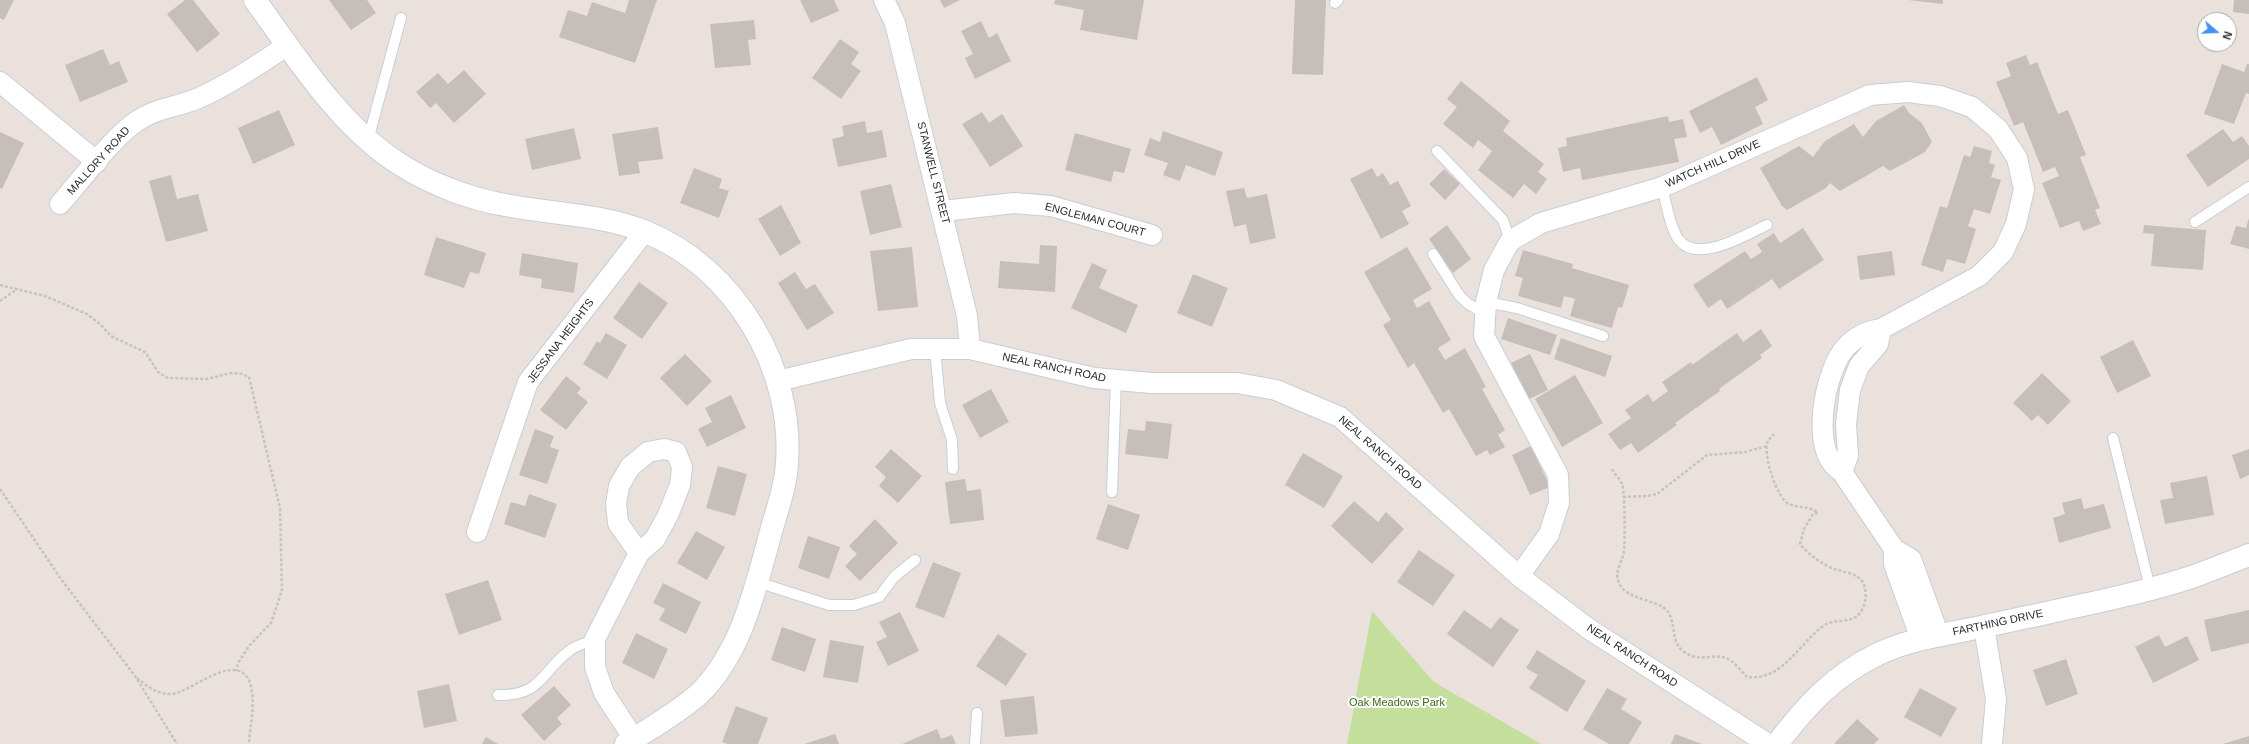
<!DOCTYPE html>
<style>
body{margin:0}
#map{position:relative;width:2249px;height:744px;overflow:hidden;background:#ebe1dc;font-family:Helvetica,sans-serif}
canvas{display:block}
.north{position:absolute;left:2197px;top:12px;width:40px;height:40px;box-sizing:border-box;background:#fff;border:1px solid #a9a9a9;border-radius:50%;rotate:109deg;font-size:11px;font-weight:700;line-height:16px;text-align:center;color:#292929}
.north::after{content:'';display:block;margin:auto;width:14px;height:18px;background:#4390f1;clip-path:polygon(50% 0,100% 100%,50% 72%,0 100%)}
</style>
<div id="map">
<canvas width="2249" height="744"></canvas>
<div class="north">N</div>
</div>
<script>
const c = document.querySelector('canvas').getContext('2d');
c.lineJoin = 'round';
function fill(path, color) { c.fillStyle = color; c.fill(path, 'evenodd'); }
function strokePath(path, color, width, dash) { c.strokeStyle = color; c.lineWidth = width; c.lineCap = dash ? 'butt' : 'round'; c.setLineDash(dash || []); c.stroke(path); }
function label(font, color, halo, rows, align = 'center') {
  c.font = font + ' Helvetica,sans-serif'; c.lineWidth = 4; c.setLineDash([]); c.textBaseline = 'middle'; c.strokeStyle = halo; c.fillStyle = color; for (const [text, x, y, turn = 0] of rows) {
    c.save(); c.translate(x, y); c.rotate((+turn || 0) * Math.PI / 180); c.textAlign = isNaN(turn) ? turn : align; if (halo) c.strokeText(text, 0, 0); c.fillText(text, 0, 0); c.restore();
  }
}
fill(new Path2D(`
 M1372,611L1434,682L1541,744H1347Z`), '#c3df9b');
fill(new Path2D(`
 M0,0H14L4,20L0,18Z
 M185,0H193L220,34L197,52L167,14Z
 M329,0H367L376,13L351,30Z
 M629,0H657L635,63L559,37L568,10L587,16L592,2L625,13Z
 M800,0H834L839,11L811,23Z
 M940,0H960L944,8Z
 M1055,0H1144L1137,40L1080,30L1084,10L1054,4Z
 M1295,0H1326L1323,75L1292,74Z
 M1908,0H1943V4Z
 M2234,0H2249V14L2233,12Z
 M754,20L756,39L748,40L751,65L715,68L710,24Z
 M981,21L989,38L997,33L1011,61L975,79L965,58L973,54L961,31Z
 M840,39L859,52L851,64L861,71L841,99L812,78Z
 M103,49L110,65L119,61L128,82L80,102L65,65Z
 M2026,55L2030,65L2037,62L2058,114L2068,110L2086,155L2080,157L2100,208L2095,210L2101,224L2083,231L2079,221L2060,228L2042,183L2059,176L2055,167L2043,172L2023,122L2014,126L1996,82L2011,76L2006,63Z
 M2222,64L2244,72L2247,64H2249V94L2246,93L2234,124L2204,114Z
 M464,70L486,94L454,123L436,103L430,108L416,92L438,73L448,84Z
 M1757,77L1768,100L1755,107L1763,124L1721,145L1712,127L1700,133L1689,111Z
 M1461,81L1510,121L1503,131L1544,164L1538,172L1547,179L1536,194L1524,184L1513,198L1478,170L1492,151L1478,140L1473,148L1443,124L1457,107L1447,99Z
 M1904,105L1909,113L1922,123L1932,142L1925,152L1890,171L1883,166L1840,191L1830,183L1826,188L1787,210L1782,206L1760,168L1799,146L1813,157L1825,141L1854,124L1863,137L1876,121Z
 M279,110L295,145L253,164L238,128Z
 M982,112L989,123L1002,114L1023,146L990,167L962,124Z
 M1668,116L1669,122L1683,119L1687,137L1674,139L1679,162L1582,180L1580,168L1563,172L1558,148L1567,146L1566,138Z
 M865,121L867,133L882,130L887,157L838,167L832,139L844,136L842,126Z
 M658,127L663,159L638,162L640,173L619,176L612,134Z
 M574,128L581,159L532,170L525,139Z
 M2223,129L2233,142L2242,136L2249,146V159L2208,187L2186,155Z
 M1163,131L1223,152L1215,176L1186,165L1180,181L1163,175L1168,163L1144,155L1150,138L1160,142Z
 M0,132L24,143L2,189L0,188Z
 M1075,133L1131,149L1124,173L1114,171L1111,182L1065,170Z
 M1974,146L1992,151L1989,163L1995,165L1991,177L2001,180L1990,214L1974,209L1968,226L1976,229L1965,264L1947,259L1943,272L1921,265L1940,206L1947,208L1964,155L1970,157Z
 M694,168L722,179L719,188L729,191L719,218L680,203Z
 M1372,168L1377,177L1383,173L1390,185L1398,181L1411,206L1402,211L1409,224L1381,239L1350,179Z
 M1444,169L1460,184L1445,200L1429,184Z
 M171,175L177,199L198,194L208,231L166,242L149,181Z
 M891,184L902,227L870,235L860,191Z
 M1244,188L1247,198L1267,194L1276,238L1250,244L1246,224L1234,227L1226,191Z
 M781,205L801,243L780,256L758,219Z
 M2249,218V249L2230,244L2236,226L2246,228Z
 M1447,225L1471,259L1453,273L1429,239Z
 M2144,225L2206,230L2203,270L2151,266L2154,234L2143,233Z
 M1803,228L1824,260L1779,289L1772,279L1727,309L1721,299L1708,308L1693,285L1745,251L1751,259L1762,252L1757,244L1774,233L1780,243Z
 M436,237L486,253L479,274L470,272L464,288L424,275Z
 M1040,245L1057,246L1055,292L998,288L1000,261L1039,264Z
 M912,247L918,307L878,311L870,251Z
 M1407,247L1432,289L1413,300L1417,308L1429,301L1451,340L1438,348L1445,360L1465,348L1486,387L1482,389L1505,430L1498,435L1505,447L1490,455L1487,450L1476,456L1449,409L1443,413L1414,363L1408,368L1383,325L1391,320L1364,272Z
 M1523,250L1573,264L1572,268L1629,285L1622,308L1618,307L1612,328L1570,316L1575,299L1564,296L1561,308L1518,296L1523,278L1515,276Z
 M1892,251L1895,275L1860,280L1857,256Z
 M522,253L578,263L574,293L541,288L542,279L519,275Z
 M1092,263L1107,270L1099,288L1138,305L1126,333L1071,308Z
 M795,272L806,289L815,284L834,313L807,330L778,283Z
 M1193,274L1228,288L1212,327L1177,313Z
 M639,282L668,303L642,339L613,318Z
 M1508,318L1557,335L1550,355L1501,339Z
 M1761,329L1772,346L1760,355L1762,358L1719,389L1720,391L1675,423L1677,425L1638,453L1631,443L1620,450L1608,434L1631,418L1625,410L1648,394L1653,402L1668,391L1662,382L1691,362L1692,365L1737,333L1743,342Z
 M606,333L627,345L607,379L583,364L597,341L600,343Z
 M1561,338L1612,356L1605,377L1554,359Z
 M2133,340L2151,376L2117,393L2100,357Z
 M685,354L712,381L687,406L660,378Z
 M1530,354L1548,390L1529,399L1511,363Z
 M2042,373L2071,401L2048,425L2038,415L2032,421L2013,403Z
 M1575,375L1603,423L1562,447L1535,399Z
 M566,376L581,388L577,393L588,402L566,430L540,410Z
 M991,389L1009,422L980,438L962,405Z
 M731,395L746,428L707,447L698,429L712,422L705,408Z
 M1146,421L1172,424L1168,459L1125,454L1128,429L1145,431Z
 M535,429L554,436L550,447L559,450L547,484L519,475Z
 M1531,446L1550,487L1530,495L1512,455Z
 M891,449L922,476L898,503L879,486L886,477L875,467Z
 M2249,449V475L2240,479L2232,455Z
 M1303,453L1343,476L1324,508L1285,485Z
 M718,466L747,474L735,516L706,508Z
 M2207,476L2214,515L2165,524L2160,500L2173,498L2170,483Z
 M965,479L967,491L981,489L984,520L950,524L945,482Z
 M529,494L557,504L545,538L504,524L511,502L525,506Z
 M2081,498L2084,509L2104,504L2111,528L2059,543L2053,518L2065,514L2062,503Z
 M1354,501L1378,522L1386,512L1404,529L1372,564L1331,526Z
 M1108,504L1140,515L1128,550L1096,539Z
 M875,519L898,543L860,581L845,566L857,554L849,546Z
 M696,531L725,547L707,580L677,563Z
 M808,536L840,547L829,579L798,568Z
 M1419,550L1455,575L1433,606L1397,582Z
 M933,562L961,573L944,618L915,607Z
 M488,580L502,620L459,635L445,594Z
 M663,583L701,602L686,634L659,620L665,609L653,603Z
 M1464,610L1491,629L1500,617L1519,630L1493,667L1447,634Z
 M2249,610V643L2211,652L2204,620Z
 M900,612L919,651L888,666L876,642L887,637L879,622Z
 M782,627L816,639L805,672L771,660Z
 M636,633L668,649L654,679L622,663Z
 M998,634L1027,654L1006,686L976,666Z
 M2159,635L2165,647L2187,636L2199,660L2153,683L2135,647Z
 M830,640L864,646L858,683L823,677Z
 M1537,650L1586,681L1567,712L1529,688L1538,675L1526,668Z
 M2066,659L2078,694L2046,706L2033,670Z
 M449,684L457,721L424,728L417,691Z
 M554,686L571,705L557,718L562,724L544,741L521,715Z
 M1607,688L1627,699L1621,709L1642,722L1629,744H1609L1583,729Z
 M1920,688L1957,708L1941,737L1904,717Z
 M1034,696L1038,734L1005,737L1000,700Z
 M736,706L768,718L758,744H728L722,742Z
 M1857,719L1879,739L1874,744H1834Z
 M937,729L941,739L952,735L956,744H902Z
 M835,734L839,744H804Z
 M1675,734L1702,744H1671Z
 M2249,736V744H2223Z
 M486,737L498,744H482Z`), '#c6bebb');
const service = new Path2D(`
 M1335,3L1338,0
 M368,140L401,18
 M1437,151L1503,220L1510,241
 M1662,187C1666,201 1670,229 1679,240C1698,264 1745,235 1767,225
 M2195,222L2249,187
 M1433,254L1459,295L1467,303L1485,314
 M1486,302L1517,308L1603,336
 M935,349L940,403L952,440L953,469
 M2113,438L2150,588
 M1112,492L1116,380
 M757,582L829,605H854L879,597L894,577L915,560
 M498,695C542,696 541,672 569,651C576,645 587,643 595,639
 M975,744L977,713`);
const minor = new Path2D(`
 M884,0L895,23L967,316L970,349
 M0,82L97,162
 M60,204C81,180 112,138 137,121C156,108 178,107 199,98C230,84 259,64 288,45
 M943,211L1014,203L1051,206L1152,235
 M778,381L911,349H970L1094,378L1152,383H1237L1276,390L1340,417L1519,576L1589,629L1768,744
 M664,449L676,452L682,467L680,485L668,515L655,539L639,553L618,523L616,504L619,486L630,467L648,452Z
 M1842,472L1848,456L1846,424L1850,390L1859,366L1878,344L1881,329
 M477,532L528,382L645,231
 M1894,549V564L1921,639
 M1519,576L1549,534L1559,503L1558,475L1484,336L1486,302L1494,270L1510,241L1541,223L1662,187L1870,95L1908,92L1940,96L1972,107L1998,129L2017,158L2024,189L2016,224L2003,252L1979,276L1881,329C1868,331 1856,336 1846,347C1826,368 1812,439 1833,464C1835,467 1839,469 1842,472L1894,549L1911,559L1939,636
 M1984,627L1996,699L1992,744
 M634,739L604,693L595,667V639L639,553`);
const tertiary = new Path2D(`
 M255,0C296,57 341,128 401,165C431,184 470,199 505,205C551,214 602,214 646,232C735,268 794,369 787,463C786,485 778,507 772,528C756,585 743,651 699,694C679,712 649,729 626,744
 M1777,744C1806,706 1833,676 1878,654C1914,637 1956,633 1995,624C2061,609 2131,597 2195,576C2213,569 2231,562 2249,555`);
strokePath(service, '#c7ced7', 12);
strokePath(minor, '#c7ced7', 22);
strokePath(tertiary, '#c7ced7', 24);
strokePath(new Path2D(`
 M0,285L45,296L87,314L101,325L111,336L145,352L158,372L168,378L207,379L231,373L242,374L249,377L280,508L282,590L271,623L249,646L238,663L236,671
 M0,301L16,290
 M1612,469C1615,475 1620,479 1622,484C1625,488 1625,543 1624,551C1623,560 1615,570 1618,580C1622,598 1650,599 1663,607C1679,618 1668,641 1684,652C1701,664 1716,651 1730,660C1736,664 1742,672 1747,677C1782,681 1797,646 1822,627C1834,617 1851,625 1860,613C1866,605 1868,590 1862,581C1856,573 1843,572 1834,569C1822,564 1809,555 1800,544L1804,529L1813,514L1818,513C1809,505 1799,509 1789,504C1777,499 1762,453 1768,441C1769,439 1772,436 1774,434
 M0,489L61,579L135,676L177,744
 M1623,497L1646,496L1657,494L1707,455L1745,452L1767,446
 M137,678C147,686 158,695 172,694C191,692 238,649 250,683C256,701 250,726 249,744`), '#c3c3c3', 2.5, [3, 2]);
strokePath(service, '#fff', 10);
strokePath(minor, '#fff', 20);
strokePath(tertiary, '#fff', 22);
label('11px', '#292929', '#fff', [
 ["MALLORY ROAD",99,161,-48],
 ["WATCH HILL DRIVE",1713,164,-24],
 ["STANWELL STREET",933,173,76],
 ["ENGLEMAN COURT",1095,220,15],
 ["JESSANA HEIGHTS",561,341,-53],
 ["NEAL RANCH ROAD",1054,368,12],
 ["NEAL RANCH ROAD",1380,453,41],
 ["FARTHING DRIVE",1998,623,-12],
 ["NEAL RANCH ROAD",1632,656,33]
]);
label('11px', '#3d631d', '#fff', [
 ["Oak Meadows Park",1397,703]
]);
</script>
